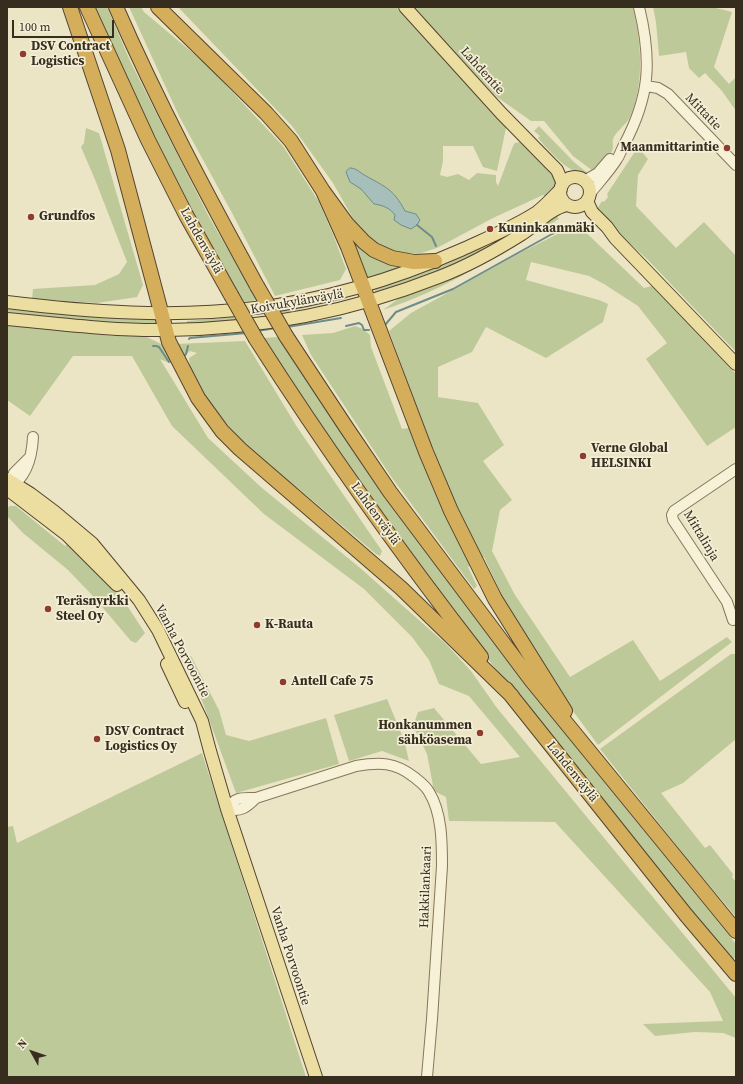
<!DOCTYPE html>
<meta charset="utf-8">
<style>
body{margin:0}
#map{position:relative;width:743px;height:1084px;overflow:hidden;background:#ebe5c6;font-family:"Source Serif 4",serif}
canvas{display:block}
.frame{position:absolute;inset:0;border:8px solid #362d1f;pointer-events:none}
.north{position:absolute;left:12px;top:1032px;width:40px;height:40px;-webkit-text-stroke:3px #f3eed5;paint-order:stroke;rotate:310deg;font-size:11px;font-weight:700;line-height:16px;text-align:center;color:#362d1f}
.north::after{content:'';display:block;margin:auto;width:14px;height:18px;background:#362d1f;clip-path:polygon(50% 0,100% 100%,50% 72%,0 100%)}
.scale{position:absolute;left:12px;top:20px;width:102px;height:18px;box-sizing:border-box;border:2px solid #362d1f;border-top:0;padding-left:5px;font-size:12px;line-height:14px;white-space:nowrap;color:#362d1f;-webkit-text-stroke:3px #f3eed5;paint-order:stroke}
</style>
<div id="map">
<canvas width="743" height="1084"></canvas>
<div class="frame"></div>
<div class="north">N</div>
<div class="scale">100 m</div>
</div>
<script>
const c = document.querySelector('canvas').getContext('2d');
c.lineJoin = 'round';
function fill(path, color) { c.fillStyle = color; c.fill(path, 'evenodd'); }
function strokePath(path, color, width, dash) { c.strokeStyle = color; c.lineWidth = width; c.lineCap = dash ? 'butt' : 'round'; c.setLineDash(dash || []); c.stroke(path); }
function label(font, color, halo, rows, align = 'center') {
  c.font = font + ' "Source Serif 4",serif'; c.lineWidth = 3.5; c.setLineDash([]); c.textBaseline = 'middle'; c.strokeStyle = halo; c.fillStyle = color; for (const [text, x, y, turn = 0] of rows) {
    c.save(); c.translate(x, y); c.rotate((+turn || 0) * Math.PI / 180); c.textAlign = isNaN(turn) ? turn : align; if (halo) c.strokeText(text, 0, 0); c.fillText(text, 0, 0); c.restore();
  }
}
fill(new Path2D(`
 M92,7H107L130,61L209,217L257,300L242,302L181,193Z
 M129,7H141L144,12L206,64L283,146L319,202L334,237L346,269L340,280L275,296L231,211L179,116Z
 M178,7H396L506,128L497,171L483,167L473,146H443V161L440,175L447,177L458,174L469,180L477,173L496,175V182L498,186L513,146L515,143L520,142L552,169L556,182L554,188L547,198L543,195L493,218L437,248L421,253L406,254L393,252L375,242L355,222L333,183L292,126Z
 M412,7H633C641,42 645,82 630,117C626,125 616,131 613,139C612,143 614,148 612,151C610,157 599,168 593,171L573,156L544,121H531L497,97Z
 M653,7H712L732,12L714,67L729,84L736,77V111L722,91L705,73L699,78L689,68L686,52L659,56L656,22Z
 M539,126L575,163L589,174C571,177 549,151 538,138L540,136L534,131Z
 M86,128L99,133L143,285L137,297L97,303L32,299L33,289L95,285L119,274L127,262L96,182L81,147L84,143Z
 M638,147L648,159L638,175L636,206L676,248L704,222L736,256V352L647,259L595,212L602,201L604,202L608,197L607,194Z
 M554,212L559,219C502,253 445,290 383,310L401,297L428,288Z
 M543,215L468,260L376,295L374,288Z
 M577,224L644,288L655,285L736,374V427L707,446L646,359L667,343L638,306L604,284L589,276L531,262L526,280L599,300L608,304L603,322L546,358L486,327L472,352L438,367V397L478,403L504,445L483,461L512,500L500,510L492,551L515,595L570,677L633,640L660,681L727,637L732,642L598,745L556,688L513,619L484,557L468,567L477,586L474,589L390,475L311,355L302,335L333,333L355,326L363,329L370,335L371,347L402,429L424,426L389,331L411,313L520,253Z
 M344,227L407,266L364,280Z
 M345,296L346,299L282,313L280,310Z
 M7,308L156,317V325H126L7,314Z
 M234,317L237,321L187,325V321Z
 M7,326H25L113,336H145L161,344L174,361L169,363L160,359L208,438L262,488L359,567L446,644L471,671L497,708L736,998V1038L723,1033L695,1032L655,1036L643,1024L723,1021L710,992L555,822L449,821L446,797L434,791L427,754L413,726L418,712L434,708L481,764L520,757L469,696L439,684L429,660L412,637L364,589L264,514L172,426L132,356H73L30,416L7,400Z
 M278,337L283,342L331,418L411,532L480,623L570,740L736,944V957L731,961L567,760L466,631L319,427L263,338Z
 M245,341L297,427L382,551L380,556L376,554L299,489L266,466L225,422L206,398L190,369L189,358L197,353L190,351L182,358L176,344Z
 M10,506H16L65,546L68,543L100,572L126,604L145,633L136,643L131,641L92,595L68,570L23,533L7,516V508Z
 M731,654H736V739L683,783L661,793L705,848L710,845L733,874L732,877L736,882V917L689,861L600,749Z
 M191,656L219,710L226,735L249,741L326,718L339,764L236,793L186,657Z
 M387,699L404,740L409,761L382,751L349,761L334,715Z
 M202,753L306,1077H7V827L13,826L17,843Z`), '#bec99a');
const water = new Path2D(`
 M350,168C357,168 360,173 366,176C386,187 394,190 405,211L416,214L420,220L417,225L411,229L401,225L394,220L395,215C390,208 382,205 374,204L361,189L350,182L346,172Z`);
fill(water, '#a7bfbb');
strokePath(water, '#6e8d89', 1);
strokePath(new Path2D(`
 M417,225L432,237L436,246
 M385,325L396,312L453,289L552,234L570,226H578L585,230
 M346,326L359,323L362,325L364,330H369
 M287,327L341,318
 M257,331L276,328
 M189,339L190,338L247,333
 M153,346H156L159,347L169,362
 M184,356L186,354L188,346`), '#6e8d89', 2);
const minor = new Path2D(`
 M646,86L658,88L668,94L736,165
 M584,181L598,173L610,159
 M589,195C598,183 609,172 617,159C620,155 621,150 624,145C650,96 652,61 639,7
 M8,486L14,473L29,458
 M10,487C27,477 32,457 33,437
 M733,620L727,602L673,520L672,515L674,511L736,469
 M256,798C246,808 241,812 227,809C235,796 243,798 256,798L356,766C380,762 395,762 414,777C419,781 426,786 429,792C442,813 442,842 442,866L432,1019L427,1077`);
const major = new Path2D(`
 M405,7L501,113L550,163L557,170L563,184
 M560 192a15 15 0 1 1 30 0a15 15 0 1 1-30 0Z
 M587,201L592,212L607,227L615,238L736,364
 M7,302C89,312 173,318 255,308C326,300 395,279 461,250C487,238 514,227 537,212C546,205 553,197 561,189
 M7,319C60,324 114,331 167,330C260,329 353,311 439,277C468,266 495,251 522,234C537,224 550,209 567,205
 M7,479L31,494L55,512L92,543L139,600L158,630L202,721L210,751L227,809L316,1077
 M7,489L67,535L117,585
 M167,664L185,702`);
const highway = new Path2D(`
 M70,7L118,150L169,342L198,398L222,431L240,449L401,588L512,696
 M87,7L148,140L186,215L231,295
 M116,7C158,103 207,195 257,286
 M158,7L266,113L291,141L323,191L347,224L364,242L374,250L392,258L414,262L435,261
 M323,191L348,247L426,452L451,511L495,599L565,711
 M286,336L346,427L390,492L531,680L736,931
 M256,339C326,449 401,554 481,657
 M506,689L686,915L736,974`);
strokePath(minor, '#85775d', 12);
strokePath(major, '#534530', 14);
strokePath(highway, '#534530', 16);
strokePath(minor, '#f7f1d8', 10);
strokePath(major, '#ecdda0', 12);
strokePath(highway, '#d5ae5c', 14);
const highwayBridge = new Path2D(`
 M257,286L286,336
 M231,295L256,339`);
strokePath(highwayBridge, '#534530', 16, []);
strokePath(highwayBridge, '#d5ae5c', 14);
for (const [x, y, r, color] of [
 [23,54,4,"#903b30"],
 [727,148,4,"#903b30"],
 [31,217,4,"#903b30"],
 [490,229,4,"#903b30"],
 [583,456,4,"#903b30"],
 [48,609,4,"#903b30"],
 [257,625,4,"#903b30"],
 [283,682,4,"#903b30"],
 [480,733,4,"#903b30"],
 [97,739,4,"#903b30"]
]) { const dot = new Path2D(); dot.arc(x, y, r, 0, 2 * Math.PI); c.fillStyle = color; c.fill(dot); strokePath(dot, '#f3eed5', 1.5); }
label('bold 13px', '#362d1f', '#f3eed5', [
 ["DSV Contract",31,47],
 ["Logistics",31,62],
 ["Maanmittarintie",719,148,"right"],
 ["Grundfos",39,217],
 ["Kuninkaanmäki",498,229],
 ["Verne Global",591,449],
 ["HELSINKI",591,464],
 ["Teräsnyrkki",56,602],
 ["Steel Oy",56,617],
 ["K-Rauta",265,625],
 ["Antell Cafe 75",291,682],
 ["Honkanummen",472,726,"right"],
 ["sähköasema",472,741,"right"],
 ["DSV Contract",105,732],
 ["Logistics Oy",105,747]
], 'left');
label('13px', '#362d1f', '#f3eed5', [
 ["Lahdentie",482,71,48],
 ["Mittatie",703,112,46],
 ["Lahdenväylä",201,241,61],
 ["Koivukylänväylä",297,302,-10],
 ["Lahdenväylä",375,514,54],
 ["Mittalinja",701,536,59],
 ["Vanha Porvoontie",182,651,62],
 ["Lahdenväylä",572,772,51],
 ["Hakkilankaari",426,887,-88],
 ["Vanha Porvoontie",290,956,72]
]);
</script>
